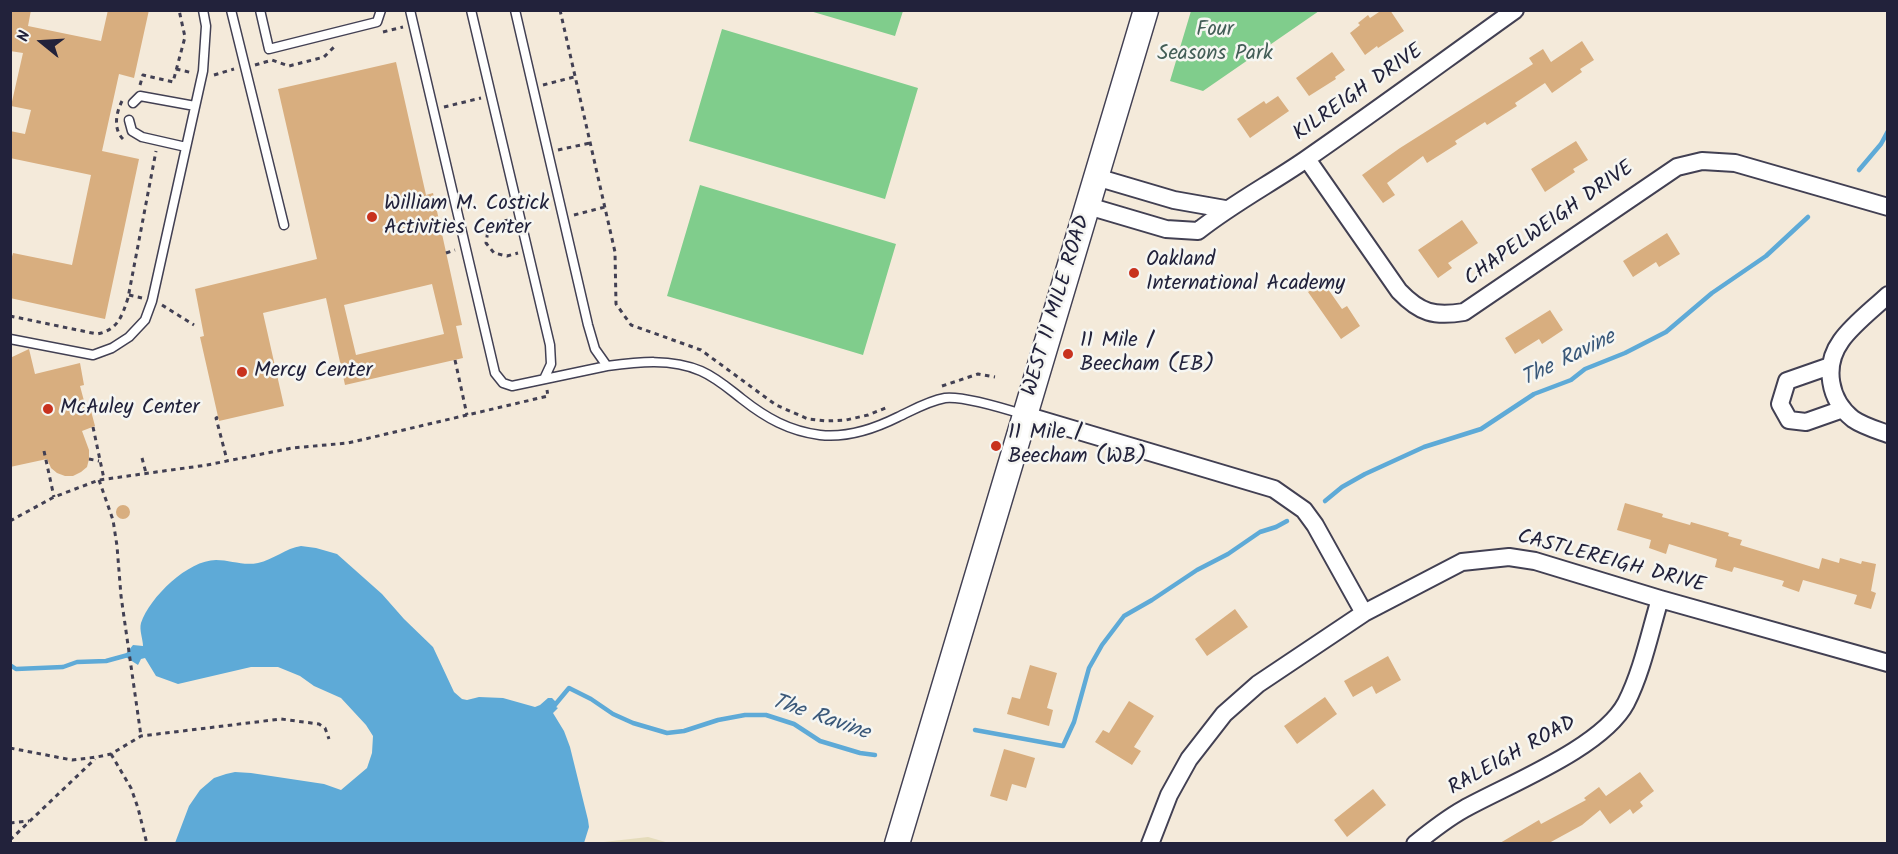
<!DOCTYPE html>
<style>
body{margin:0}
#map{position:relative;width:1898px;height:854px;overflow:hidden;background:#f4eada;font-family:Kalam,sans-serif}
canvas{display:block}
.frame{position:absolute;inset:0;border:12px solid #22223b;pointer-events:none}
.north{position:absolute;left:12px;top:12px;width:60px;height:60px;-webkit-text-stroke:4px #f6f6f2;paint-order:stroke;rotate:288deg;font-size:16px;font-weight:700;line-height:24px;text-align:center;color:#22223b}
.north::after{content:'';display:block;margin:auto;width:21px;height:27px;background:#22223b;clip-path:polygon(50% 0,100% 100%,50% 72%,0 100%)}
</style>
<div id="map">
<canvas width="1898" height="854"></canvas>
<div class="frame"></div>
<div class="north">N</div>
</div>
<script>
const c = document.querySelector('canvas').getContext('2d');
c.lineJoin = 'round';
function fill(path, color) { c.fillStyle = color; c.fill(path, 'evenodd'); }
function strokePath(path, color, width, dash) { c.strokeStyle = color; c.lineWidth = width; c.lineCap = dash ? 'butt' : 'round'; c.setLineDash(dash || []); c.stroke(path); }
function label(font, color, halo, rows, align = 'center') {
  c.font = font + ' Kalam,sans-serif'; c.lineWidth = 5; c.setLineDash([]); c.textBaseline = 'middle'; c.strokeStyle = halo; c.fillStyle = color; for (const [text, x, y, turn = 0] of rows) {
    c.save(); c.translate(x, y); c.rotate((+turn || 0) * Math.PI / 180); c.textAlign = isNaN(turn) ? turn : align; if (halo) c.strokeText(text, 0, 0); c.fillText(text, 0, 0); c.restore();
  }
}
fill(new Path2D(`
 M648,837L669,843H595Z`), '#e4dbba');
fill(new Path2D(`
 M810,11L903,10V11L895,36Z
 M1191,11V10L1319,11L1203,91L1170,81Z
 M722,29L918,88L885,199L689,141Z
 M700,185L896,244L863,355L667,296Z`), '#80cd8c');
fill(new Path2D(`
 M301,546L316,548L337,554L382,594L404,619L433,647L454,692L462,699L467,700L479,697L503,698L535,707L540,705L548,698H552L558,704L556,707L558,708L553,713L564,731L570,747L588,820L589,827L584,843H175L189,806L200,790L214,778L226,774L235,772L251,773L324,784L341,790L367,768L372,753L373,736L366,725L341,698L314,686L300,676L278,667H251L178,684L156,676L145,658L141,659L138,665L124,656L133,645L143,646C143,639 139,630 141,623C150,597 188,560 216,560C230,560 243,566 258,563C273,560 286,548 301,546Z`), '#5eaad7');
strokePath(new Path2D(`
 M1859,170L1881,144L1888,131
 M1325,501L1342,487L1365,474L1424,447L1481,429L1534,394L1571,380L1585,369L1625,353L1666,332L1712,293L1766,256L1808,217
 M10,665L16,669L63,667L77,662L106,661L128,655
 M554,706L569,688L591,699L613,714L633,723L667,733L684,731L718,720L745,715H766L794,724L820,741L860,753L875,755
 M975,730L1063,746L1074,722L1089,668L1102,645L1124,616L1152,600L1197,570L1228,554L1260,532L1276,527L1287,521`), '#5eaad7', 4.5);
fill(new Path2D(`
 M10,10H31L28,26L101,41L108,10H149L134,78L119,74L102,151L139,159L105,319L10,298V264L13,253L72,265L91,175L10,158V131L25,134L31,110L11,106L23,53L10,51Z
 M1382,10H1390L1404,31L1378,48L1377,46L1365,55L1350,33L1360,25L1358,23L1368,15L1370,18Z
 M1582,41L1594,60L1580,69L1582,72L1552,93L1545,83L1515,103L1517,106L1487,125L1485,122L1455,141L1457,144L1427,163L1423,156L1387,183L1395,195L1383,203L1362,175L1400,148L1533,64L1529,58L1543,49L1551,62Z
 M1332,52L1345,70L1335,77L1336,79L1309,96L1296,78Z
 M396,62L426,195L433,193L462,325L456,326L463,358L345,385L326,298L263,313L284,406L219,421L200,337L204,336L195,289L317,259L278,89ZM432,284L444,334L356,355L344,305Z
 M1278,96L1289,111L1250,138L1237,119L1264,101L1266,104Z
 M1576,141L1588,160L1573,169L1575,172L1545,192L1531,169Z
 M1462,220L1478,243L1448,263L1452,268L1438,278L1418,250Z
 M1667,233L1680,254L1659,267L1656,262L1633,277L1623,261Z
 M1323,282L1342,309L1347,306L1360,326L1341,339L1308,292Z
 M1550,310L1563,330L1542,344L1539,339L1515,354L1505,338Z
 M29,349L35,374L80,363L84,385L80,386L87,412L91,411L95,426L82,431L89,450V459L87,467L81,472L73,476H65L57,473L51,468L47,459L10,467V358Z
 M1625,503L1663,514L1662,517L1690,525L1691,522L1729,533L1728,536L1742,540L1740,545L1819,569L1822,558L1839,563L1840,558L1861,564L1862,561L1876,564L1871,591L1876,593L1871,609L1854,604L1857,595L1803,580L1799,592L1782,586L1784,581L1734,567L1732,572L1715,567L1717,559L1669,544L1666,554L1649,548L1651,540L1617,530Z
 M116 512a7 7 0 1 1 14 0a7 7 0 1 1-14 0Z
 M1235,609L1248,627L1207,656L1195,639Z
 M1388,656L1401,680L1376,694L1372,686L1353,697L1344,681Z
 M1030,665L1057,673L1047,708L1053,710L1049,726L1007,714L1012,697L1020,699Z
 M1325,697L1337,714L1297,744L1284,726Z
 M1129,701L1154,716L1134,747L1141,751L1132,765L1095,742L1103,730L1109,733Z
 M1004,749L1035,758L1026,788L1012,784L1007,801L990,796Z
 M1640,772L1654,791L1640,802L1643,806L1633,814L1630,809L1610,824L1600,810L1582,825L1549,843H1500L1539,820L1541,824L1586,800L1584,798L1599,787L1606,796Z
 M1373,789L1386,805L1347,837L1334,820Z`), '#d8ae7f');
const lane = new Path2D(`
 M231,10L284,225
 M260,10L269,49L377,22L381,10
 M410,10L495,373L503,383L512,386L607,366
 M471,10L550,345L551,364L544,379
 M515,10L588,325L595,349L607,366C638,362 671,358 701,371C717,378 729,389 742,399C766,418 789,431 820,435C847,438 874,429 898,417C913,410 928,401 945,398C963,396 1006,409 1025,415
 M133,103L140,96L195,106
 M129,120L132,131L142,137L186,147
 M10,339L93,355L112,348L129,337L145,320L152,301L203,71L206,26L203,10`);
const street = new Path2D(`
 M1307,159L1399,291C1420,313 1434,317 1464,312L1677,167L1702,161L1735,163L1888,207
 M1096,177L1174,200L1225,209
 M1088,206L1166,229L1198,231C1232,204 1270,184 1305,160C1376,111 1445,60 1515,10
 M1888,295C1873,309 1852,325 1841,341C1823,366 1829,400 1853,419C1863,426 1877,430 1888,434
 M1830,366L1787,381L1780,404L1789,420L1806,422L1843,409
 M1025,415L1274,489L1304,510L1315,525L1364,613
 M1150,844L1169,795L1189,759L1224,714L1258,684L1364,613L1462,562L1509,557L1535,561L1660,599L1888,663
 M1415,844C1431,831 1446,819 1464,809C1509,784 1602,748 1626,703C1642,672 1650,632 1660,599`);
const secondary = new Path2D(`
 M897,844L1146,10`);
strokePath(lane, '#424053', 11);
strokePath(street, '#424053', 20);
strokePath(secondary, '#424053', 27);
strokePath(new Path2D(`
 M560,10L615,252L616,304L631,325L701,350L776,405L808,419L826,421L846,420L868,415L888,407
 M383,32L403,27
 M255,65L272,60L289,66L324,57L336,45
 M176,69L193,73
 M214,75L234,69
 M140,85L143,75L173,82L185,37L179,10
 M543,85L574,77
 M122,101C116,113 113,129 123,139
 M444,107L481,98
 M558,150L590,143
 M574,215L605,207
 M509,220L498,222L488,230L486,243L494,253L507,256L518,253
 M446,253L455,250
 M129,295L142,298
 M162,305L194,325
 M10,316L97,334C118,330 122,316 128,298L156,151
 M455,360L467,415
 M942,386L978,374L995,377
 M218,417L216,418L227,460
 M93,427L104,479
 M44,451L54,497
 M142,458L146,473
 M89,459L99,461
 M99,480L113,520L117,546L121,596L141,736
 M10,521L54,497L99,480L207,465L292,448L348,443L548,396L547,390
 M10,748L72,760L97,757L111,754L141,736L281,719L319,724L325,728L329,739
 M111,754L131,788L138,808L147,844
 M10,823L29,821
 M10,840L95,759`), '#424053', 3, [4.5, 4.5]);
strokePath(lane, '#fff', 8);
strokePath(street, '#fff', 16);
strokePath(secondary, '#fff', 24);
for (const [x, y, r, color] of [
 [372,217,6,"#c8321e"],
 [1134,273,6,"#c8321e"],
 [1068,354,6,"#c8321e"],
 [242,372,6,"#c8321e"],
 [48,409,6,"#c8321e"],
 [996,446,6,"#c8321e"]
]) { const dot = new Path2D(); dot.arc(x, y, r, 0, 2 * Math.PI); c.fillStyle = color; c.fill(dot); strokePath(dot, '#f6f6f2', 2); }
label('21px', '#435e57', '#f6f6f2', [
 ["Four",1215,31],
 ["Seasons Park",1215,55]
]);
label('21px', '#22223b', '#f6f6f2', [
 ["KILREIGH DRIVE",1359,94,-35],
 ["CHAPELWEIGH DRIVE",1550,225,-35],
 ["WEST 11 MILE ROAD",1058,306,-73],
 ["CASTLEREIGH DRIVE",1611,563,15],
 ["RALEIGH ROAD",1513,757,-29]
]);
label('21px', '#22223b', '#f6f6f2', [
 ["William M. Costick",384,205],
 ["Activities Center",384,229],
 ["Oakland",1146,261],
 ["International Academy",1146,285],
 ["11 Mile /",1080,342],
 ["Beecham (EB)",1080,366],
 ["Mercy Center",254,372],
 ["McAuley Center",60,409],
 ["11 Mile /",1008,434],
 ["Beecham (WB)",1008,458]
], 'left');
label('italic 22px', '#3a5879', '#f6f6f2', [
 ["The Ravine",1569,360,-26],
 ["The Ravine",820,719,19]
]);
</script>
